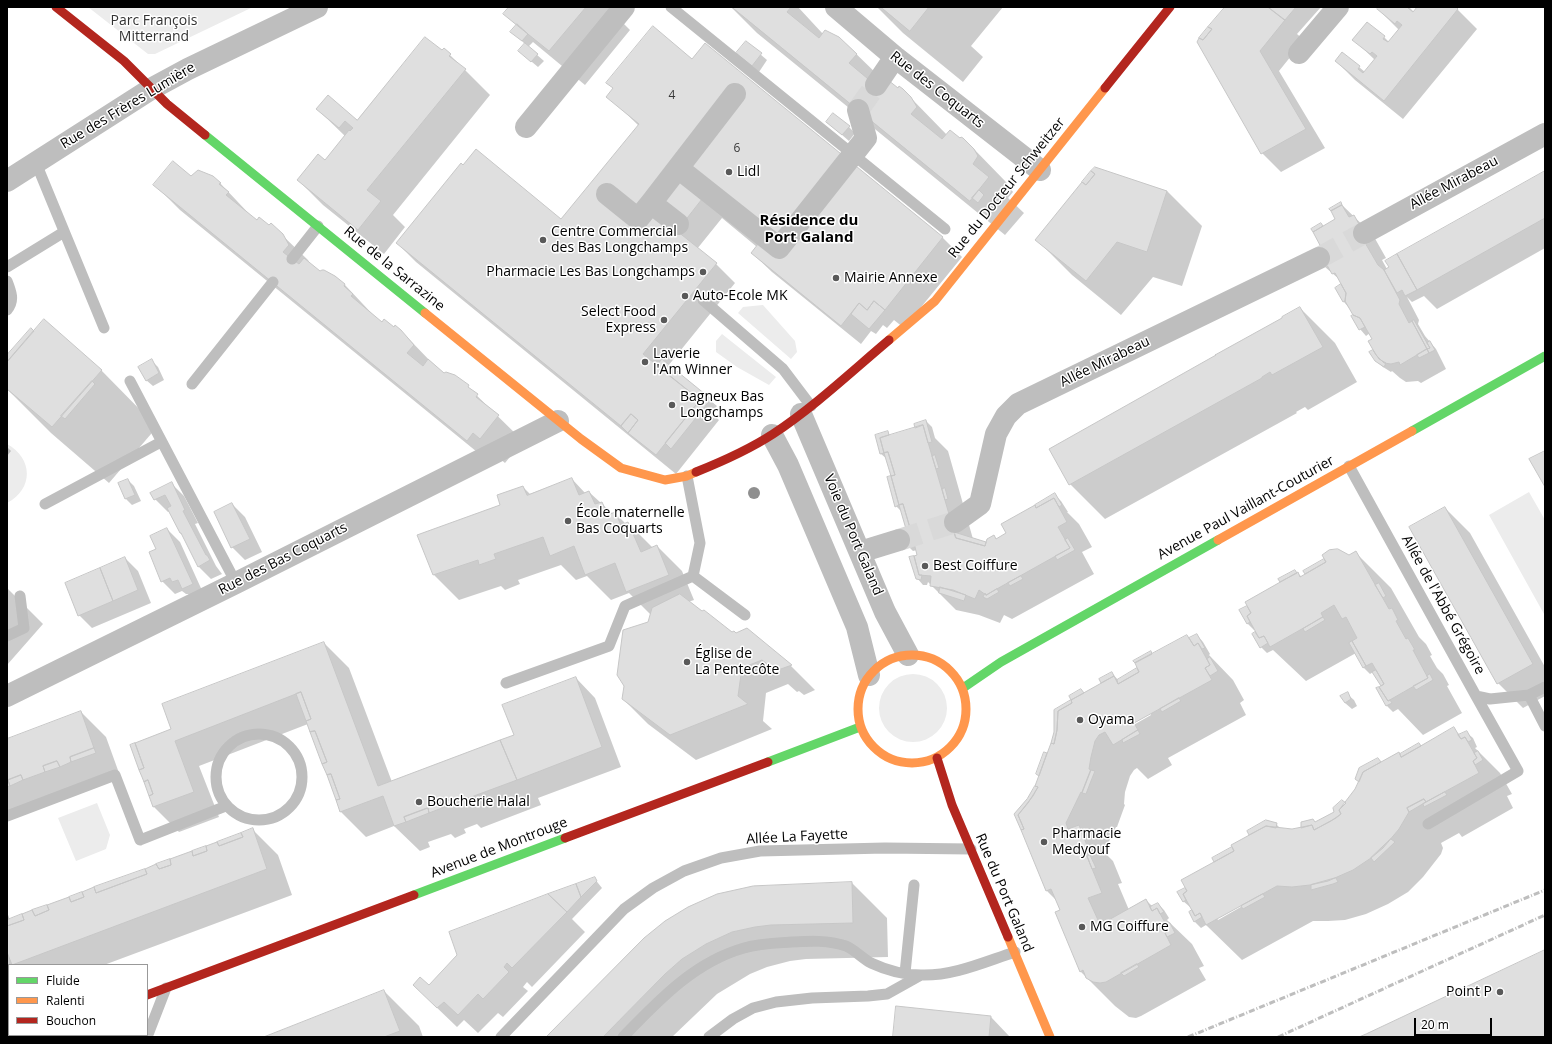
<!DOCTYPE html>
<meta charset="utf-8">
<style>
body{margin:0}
#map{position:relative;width:1552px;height:1044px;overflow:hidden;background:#fff;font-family:"Open Sans",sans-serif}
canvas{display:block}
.frame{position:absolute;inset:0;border:8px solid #000;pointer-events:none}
.legend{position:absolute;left:8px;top:964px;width:140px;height:72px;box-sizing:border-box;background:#fff;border:1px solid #999;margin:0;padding:5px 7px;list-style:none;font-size:12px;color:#000}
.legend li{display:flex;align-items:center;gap:8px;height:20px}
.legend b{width:20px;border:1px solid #999}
.scale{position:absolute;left:1414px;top:1018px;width:78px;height:18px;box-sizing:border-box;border:2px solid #000;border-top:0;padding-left:5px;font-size:12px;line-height:14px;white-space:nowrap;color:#000;-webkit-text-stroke:3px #fff;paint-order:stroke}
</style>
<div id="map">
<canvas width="1552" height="1044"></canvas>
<div class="frame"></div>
<ul class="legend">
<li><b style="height:5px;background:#63d668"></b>Fluide</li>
<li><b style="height:5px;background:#ff974d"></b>Ralenti</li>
<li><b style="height:5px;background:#b3261e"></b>Bouchon</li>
</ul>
<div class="scale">20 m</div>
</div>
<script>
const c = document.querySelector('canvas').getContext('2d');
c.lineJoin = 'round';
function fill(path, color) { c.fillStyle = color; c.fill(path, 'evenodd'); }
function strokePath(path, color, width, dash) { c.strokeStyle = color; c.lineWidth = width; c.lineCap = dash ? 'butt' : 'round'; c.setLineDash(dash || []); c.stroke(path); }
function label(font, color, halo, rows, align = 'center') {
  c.font = font + ' "Open Sans",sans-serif'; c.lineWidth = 3; c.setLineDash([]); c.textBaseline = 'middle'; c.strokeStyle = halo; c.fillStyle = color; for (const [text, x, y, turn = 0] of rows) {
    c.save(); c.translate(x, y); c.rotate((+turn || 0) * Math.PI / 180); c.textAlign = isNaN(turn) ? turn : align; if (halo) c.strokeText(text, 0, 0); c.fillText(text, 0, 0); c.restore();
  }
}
fill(new Path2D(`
 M88,7H253L155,54H148Z
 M763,305L795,341L797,352L791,359L738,313L743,307Z
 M722,334L776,377L769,385L737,367L716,352V341Z
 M7,444C33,458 34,489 7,503Z
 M1529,492L1545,520L1544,614L1489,515Z
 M879 708a34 34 0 1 1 68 0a34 34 0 1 1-68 0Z
 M97,803L110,835L106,849L76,861L58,818Z`), '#ececec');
fill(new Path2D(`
 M510,7H619L622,22L630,30L585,85L533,42L528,47L544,61L538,67L526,57L525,44L512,32L517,26L505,13Z
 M731,7H798L823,34L846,44L882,79L909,96L947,135L971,146L1006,182L1013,192L1008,198L1024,213L1005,235L757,33Z
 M877,7H1003L971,46L983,57L963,82L903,33Z
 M1226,7H1321L1297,34L1304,40L1279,71L1325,148L1281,172L1262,153Z
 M1380,7H1409L1414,12L1418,7H1455L1477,29L1403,119L1355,80L1336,61L1342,53L1365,72L1375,60L1354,40L1384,37L1389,42L1399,30L1378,9Z
 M746,42L767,60L759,72L743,59Z
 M705,44L943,238L962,257L904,328L894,320L887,328L883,325L876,334L871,331L861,344L772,272L752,253L757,247L722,218L697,249L716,264L735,283L668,366L717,406L711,413L719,420L676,474L416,262L397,243L562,220L639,126L608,96L614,89L608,83L693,60Z
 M450,55L490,95L393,215L405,227L384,254L323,205L298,180L325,161L345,136L317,109L357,121Z
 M827,122L849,127L855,133L849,141Z
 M1095,168L1167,191L1202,226L1182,286L1153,277L1121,315L1072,275L1037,240Z
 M1545,172V248L1437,309L1424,296L1412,302L1407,297L1419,320L1418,324L1425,336L1436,349L1446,369L1421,383L1418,381L1406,382L1400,378L1392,371L1391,372L1383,367L1376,361L1374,339L1370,333L1366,336L1360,329L1355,315L1344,302L1337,288L1343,285L1339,279L1325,267L1315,250L1322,246L1312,229L1321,225L1323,227L1336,219L1341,204L1373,235L1386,258L1382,260L1387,269Z
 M191,177L220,183L253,218L282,235L308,260L311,265L320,273L335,276L345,285L377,319L406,336L435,366L444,374L461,380L523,441L505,463L499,458L493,465L180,210L155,185Z
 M1300,308L1335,343L1357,382L1308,410L1305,407L1296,412L1297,413L1105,519L1070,484L1284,319Z
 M7,357L101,370L157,427L109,483L51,433L7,389Z
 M151,360L158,367L164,380L153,386L146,380Z
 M926,421L932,427L935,438L948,451L973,539L987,543L994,536L997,540L1008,534L1055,495L1061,501L1068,512H1067L1079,524L1092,547L1082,552L1094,574L1012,619L1004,615L1000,623L979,615L956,610L928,582L927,585H923L917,578L919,556L917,550L913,551L907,545L903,531L906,530L902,512L896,506L892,477L887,459L881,454L876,436L887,432L891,436L916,428Z
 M7,447L11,451L7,456Z
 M572,479L586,494L589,492L613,514L615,513L626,524L628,523L653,548L657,546L682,571L694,600L688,602L732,634H736L746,630L791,666L815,690L804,695L799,691L797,692L788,684L766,693L763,721L772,729L696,760L648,724L623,699L625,686L651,615L629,593L611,600L587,576L576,580L561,565L518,580L520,584L505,590L501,586L459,600L434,575L418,536L501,505L523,487L530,494Z
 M128,480L134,486L141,501L132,505L126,499L119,484Z
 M171,483L184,496L198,523L195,524L216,566L222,574L211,579L198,566L185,537L180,533L170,511L168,512L155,499Z
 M232,504L245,517L262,552L245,560L232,547Z
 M1445,508L1470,533L1545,667V696L1523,708L1498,683Z
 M167,529L180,542L205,597L196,602L188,594H186L182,591L175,594L162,581L158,550Z
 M1356,553L1391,588L1419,637L1426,644L1432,655L1430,656L1437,668L1443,674L1449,685L1447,686L1462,713L1423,735L1398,709L1393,712L1387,706L1378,689L1382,686L1373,672L1370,674L1363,667L1356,653L1306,681L1273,650L1267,653L1261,647L1255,633L1259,637L1255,629L1254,630L1247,623L1241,611L1282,583L1280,580L1295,571L1302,577L1324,560L1327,563L1349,557Z
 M125,558L138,571L151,603L92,628L79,615Z
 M7,588L43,624L7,665Z
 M1197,635L1203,642L1210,654L1209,655L1233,680L1244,700L1240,703L1246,715L1168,758L1172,765L1148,779L1137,768L1134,770L1130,776L1125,792L1124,804L1125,805L1117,827H1116L1104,852L1113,861L1122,883L1118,884L1129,910L1146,900L1153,907L1158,904L1164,910L1169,918L1167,920L1192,944L1204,966L1199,968L1206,980L1141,1016L1136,1018L1129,1017L1115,1006L1080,971L1057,901L1047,891L1015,814L1039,789L1045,754H1048L1084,693L1103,683L1100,680L1112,673L1118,680L1139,669L1150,652L1153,655L1187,636L1190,639ZM1150,713L1151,715L1130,727L1129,725Z
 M324,643L349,668L392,782L515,736L576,678L595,698L621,767L538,798L541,805L481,828L477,824L464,829L466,833L455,838L451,834L428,842L430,847L420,851L394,826L366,837L341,812L308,724L199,766L219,817L179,832L154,807L150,796L173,730Z
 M1347,694L1354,700L1357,706L1352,709L1345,703Z
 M81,712L106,737L119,773L7,814V740Z
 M1453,729L1460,735L1466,732L1473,738L1477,747L1475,748L1500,773L1512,794L1507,796L1513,808L1462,837L1459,833L1441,843L1443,848L1441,854L1423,877L1408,892L1388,904L1366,914L1345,920L1328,921H1313L1242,960L1206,925L1201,928L1195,922L1190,912L1195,915L1191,906L1190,907L1183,901L1179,892L1185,889L1188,892L1216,862L1251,836L1248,832L1266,821L1276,824L1281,829L1292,830L1315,823L1335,813L1346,803L1381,762L1398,753L1400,755L1419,744L1422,746ZM1245,903L1246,904L1218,920L1217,918Z
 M253,830L278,855L292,895L104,965H9L7,967V912L10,920Z
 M594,878L602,888L572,919L585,932L532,987L527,982L523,987L528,991L503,1017L498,1013L478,1033L464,1020L457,1027L433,1004L429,986Z
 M852,883L887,918L888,957L806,959L790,961L767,967L750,974L717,994L672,1037H548L637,945Z
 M384,991L419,1026L423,1037H267Z
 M991,1017L1010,1037H894Z`), '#0003');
const building = new Path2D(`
 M509,7H586L549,51L503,14Z
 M732,7H791L787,12L819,38L825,30L839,37L857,54L849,63L880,89L888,80L898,88L899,86L903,89L911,97L917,107L911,114L942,139L950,130L960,138L961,137L963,138L974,149L978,156L973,164L989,177L970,201Z
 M881,7H929L910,31Z
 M1225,7H1268L1285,20L1260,51L1306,129L1261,154L1197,42L1199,38L1203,40L1212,29L1208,27Z
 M1268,7H1296L1285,20Z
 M1379,7H1409L1408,8L1413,12L1417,7H1456L1458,9L1384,101L1335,61L1342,52L1360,66L1358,69L1363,73L1377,56L1372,52L1370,54L1352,40L1367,22L1385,36L1383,39L1388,42L1402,25L1397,21L1395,24L1377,9Z
 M517,24L528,34L522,41L510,32Z
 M653,26L692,59L705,43L943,237L885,310L874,301L867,310L859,303L841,326L751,253L758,244L702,199L677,231L717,263L643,354L700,400L656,455L628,433L638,420L631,414L621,426L396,243L461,163L463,165L476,149L561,219L639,124L606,97L613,88L606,83Z
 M1208,27L1212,29L1203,40L1199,38Z
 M425,37L442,50L444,48L451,54L449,56L466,69L367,190L381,201L358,230L297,180L318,154L325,160L349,130L350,131L353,128L345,121L339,128L316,109L328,95L357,120Z
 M746,41L762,53L752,66L736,53Z
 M525,43L538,54L531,62L518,51Z
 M833,113L850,126L842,135L826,122Z
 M173,161L191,176L198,170L213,176L221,183L219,184L229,192L226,195L257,220L259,217L269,225L271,223L283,234L289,245L283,252L292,259L299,264L304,258L320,271L322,270H324L335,276L345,284L344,286L353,294L351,296L382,322L384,319L394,327L395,325L401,330L414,345L407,353L423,366L428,359L444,373L446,372L455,375L469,385L468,387L478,394L476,397L499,415L480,439L473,433L467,441L153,185Z
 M1095,167L1167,191L1147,252L1117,242L1086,281L1035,240L1082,182L1086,185L1095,174L1091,171Z
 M1091,171L1095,174L1086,185L1082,182Z
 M1545,171V218L1417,290L1397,254Z
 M979,190L984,195L978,203L972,198Z
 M1341,202L1342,205L1331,211L1329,209Z
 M1342,205L1349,217L1354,215L1367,239L1364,241L1378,265L1384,270L1400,300L1399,304L1409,323L1412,321L1427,349L1400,365L1399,362L1391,364L1384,363L1376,355L1368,341L1372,339L1360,318L1353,315L1345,301L1346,293L1335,273L1332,274L1319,251L1322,249L1313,232L1335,219L1331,211Z
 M1321,223L1323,226L1313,232L1311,229Z
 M1397,254L1417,290L1405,296L1402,290L1397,293L1384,270L1389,267L1385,261Z
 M1341,284L1346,293L1345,301L1343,302L1335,288Z
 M874,301L885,310L869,329L851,314L859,303L867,310Z
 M1300,307L1323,347L1272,375L1270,372L1262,377V378L1069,485L1049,449L1216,355H1215L1282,318V317Z
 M1353,315L1360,318L1365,327L1359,330L1351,316Z
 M44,319L102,370L52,427L7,389V362Z
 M1414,320L1427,343L1430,348L1427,349L1412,321Z
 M31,328L34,331L7,362V355Z
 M1430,341L1435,350L1429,353L1427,349L1430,348L1427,343Z
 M1427,349L1429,353L1419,358L1417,355Z
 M1373,350L1379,359L1386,363L1384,367L1375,361L1369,352Z
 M152,359L159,373L146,381L138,367Z
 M662,359L711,399L671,449L665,443L700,400L657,366Z
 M92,381L95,384L65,419L61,416Z
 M631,414L638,420L628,433L621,426Z
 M926,420L932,442L928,443L923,425L915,428L914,424Z
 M923,425L956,538L985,546L987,539L994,535L996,539L1006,533L1001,524L1035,505L1036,508L1054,498L1067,522L1058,527L1070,548L986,595L979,590L975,599L953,590L930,586L931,576L919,575L914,556L917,555L914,543L910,544L906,529L910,528L903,504L899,505L891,476L895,475L888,452L884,453L880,438Z
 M888,431L889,435L880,438L884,453L880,454L875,435Z
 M1545,451V487L1529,459Z
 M888,452L895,475L891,476L884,453Z
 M935,455L939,468L936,469L932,456Z
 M891,476L899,505L895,507L887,477Z
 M572,478L579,495L589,491L595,504L602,502L608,515L615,512L621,525L628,522L641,552L657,545L669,575L626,592L615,563L585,575L574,546L550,556L543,537L494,554L496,559L479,565L478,560L433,575L417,535L500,505L497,495L523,486L527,495Z
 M128,479L135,495L125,499L118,483Z
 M172,482L185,510L183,511L206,555H207L210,560L198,567L181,533H180L167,508L171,506L165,495L154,500L150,493Z
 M945,488L948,499L945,500L942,489Z
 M1055,493L1062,505L1059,507L1054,498L1036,508L1035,505Z
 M232,503L250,539L231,548L214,512Z
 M903,504L910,528L906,529L899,505Z
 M1445,507L1533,664L1497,684L1409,527Z
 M167,528L193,584L182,589L178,580L172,582L170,578L161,582L149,552L156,549L150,536Z
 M954,532L986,542L985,546L956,538Z
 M1068,538L1075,550L1057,560L1055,556L1070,548L1065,540Z
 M1338,549L1349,555L1356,551L1389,609L1392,608L1398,620L1396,621L1406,639L1408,638L1415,650H1413L1428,678L1388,701L1379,687L1384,684L1372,663L1366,666L1352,641L1357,638L1346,617L1342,619L1334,605L1321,613L1323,617L1270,647L1264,636L1259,638L1247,616L1251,613L1245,602L1298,572L1300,577L1326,562L1322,555L1329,550Z
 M914,556L919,575H922L921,580L916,579L909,557Z
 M125,557L138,590L113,601L100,568Z
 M1324,559L1326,562L1305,574L1303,571Z
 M100,568L113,601L78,616L65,583Z
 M1295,570L1297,573L1280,582L1278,579Z
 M1021,576L1023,579L1010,586L1008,583Z
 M1379,583L1386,596L1383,598L1375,585Z
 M940,587L966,595L964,601L939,593Z
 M997,589L999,592L987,599L983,597L985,593L986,595Z
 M680,594L702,611L704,610L732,632L734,631L736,633L747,628L792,665L778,670L773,666L771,667L762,660L742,668L738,696L748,704L670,735L622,699L624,686L617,675L623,630L648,622L652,608Z
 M1247,606L1251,613L1247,616L1250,622L1247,624L1239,610Z
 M1323,617L1325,620L1305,632L1303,629Z
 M1255,632L1259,638L1264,636L1268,643L1260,648L1252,634Z
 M1197,634L1205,648L1202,649L1198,643L1194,646L1189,638Z
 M1187,635L1194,646L1198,643L1210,665L1205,668L1212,680L1134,723L1138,730L1113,745L1105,732L1099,735L1095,741L1091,757L1089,769L1091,770L1082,793L1081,792L1066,823L1068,829L1079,825L1088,848L1084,849L1102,893L1088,898L1098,920L1105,922L1146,899L1152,911L1157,908L1169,930L1165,933L1171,945L1106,982L1100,983L1093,982L1086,978L1083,970L1080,972L1055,912L1060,910L1051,889L1046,891L1021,830L1024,829L1018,815L1028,803L1038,787L1035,786L1051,743L1054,744L1057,730L1058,711L1072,703L1071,700L1114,676L1118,684L1139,672L1135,663Z
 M1352,641L1366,666L1363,668L1349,643Z
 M324,642L378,786L500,740L517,780L455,803L453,799L440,803L442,808L429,813L428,808L404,817L406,822L394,826L383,796L340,812L336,800L340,799L331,774L327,775L322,764L327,762L315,731L310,732L306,721L311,719L301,692L175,741L194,792L153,807L149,796L153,794L148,780L144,782L142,777L139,770L144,768L135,743L171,729L162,704Z
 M1151,651L1152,654L1135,663L1133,661Z
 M1210,657L1218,671L1210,676L1205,668L1210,665L1207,659Z
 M1137,668L1139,672L1118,684L1117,680Z
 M1376,670L1384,684L1381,686L1372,672Z
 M1112,672L1114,676L1101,683L1099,679Z
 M1430,674L1433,680L1416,690L1413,686L1428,678L1427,676Z
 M576,677L602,747L517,780L500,740L514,735L502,705Z
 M1379,687L1388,701L1390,700L1392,703L1386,706L1376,688Z
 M1081,689L1084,693L1071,700L1069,696Z
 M301,692L311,719L306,721L296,694Z
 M1348,692L1351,699L1345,703L1340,696Z
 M1179,698L1181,701L1162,712L1160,709Z
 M1071,700L1072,703L1058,711L1057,730L1054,744L1051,743L1054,732V710Z
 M81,711L94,748L70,757L71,762L60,767L57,761L43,766L45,772L23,780L21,775L8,780L10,786L7,787V739Z
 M1454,727L1461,739L1465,737L1477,758L1473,761L1479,773L1426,802L1424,799L1407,808L1409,812L1399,829L1383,848L1371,858L1353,870L1328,881L1310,885L1292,887L1277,886L1206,925L1200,913L1195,916L1183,894L1187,891L1181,880L1234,851L1231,845L1266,826L1292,829L1312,825L1314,830L1331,821L1341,814L1339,810L1355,789L1363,772L1399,752L1401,757Z
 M1138,730L1140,734L1123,743L1122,740Z
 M315,731L327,762L322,764L310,732Z
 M1467,731L1472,740L1468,742L1465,737L1461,739L1458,735Z
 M135,743L144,768L139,770L130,745Z
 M1419,743L1421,746L1401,757L1400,754Z
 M94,748L96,753L71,762L70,757Z
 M1478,751L1483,760L1475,765L1473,761L1477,758L1474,753Z
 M1044,752L1047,753L1039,776L1036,774Z
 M1378,758L1381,762L1363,772L1359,782L1355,779L1359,768Z
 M57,761L60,767L45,772L43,766Z
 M1091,770L1095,771L1091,781L1086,794L1082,793Z
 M331,774L340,799L336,800L327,775Z
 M21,775L23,780L10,786L8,780Z
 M148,780L153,794L149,796L144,782Z
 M1035,786L1038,787L1033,796L1018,815L1024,829L1021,830L1014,814L1027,799Z
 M1445,792L1447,795L1424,807L1423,804Z
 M453,799L455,803L442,808L440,803Z
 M1424,799L1426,802L1409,812L1407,808Z
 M1342,800L1346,803L1339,810L1341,814L1336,818L1314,830L1312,825L1301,828V822L1313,819L1315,822L1334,812L1333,808Z
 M428,808L429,813L406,822L404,817Z
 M1266,820L1277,823L1276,828L1266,826L1249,835L1247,831Z
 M253,828L267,869L12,965L7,952V926L24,920L22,914L32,910L35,916L49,910L47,905L69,897L71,902L84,897L82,892L94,887L96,893L147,874L145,869L156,864L159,869L171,865L170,859L192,851L193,856L207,851L206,846L217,842L219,846L243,837L241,833Z
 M241,833L243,837L219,846L217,842Z
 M1391,839L1395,842L1374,862L1371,858Z
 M206,846L207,851L193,856L192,851Z
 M1232,847L1234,851L1214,862L1212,858Z
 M1090,855L1096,868L1092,869L1087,856Z
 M170,859L171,865L159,869L156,864Z
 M145,869L147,874L96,893L94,887Z
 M595,877L597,881L581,897L576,884Z
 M1336,878L1338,882L1333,884L1311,890V885Z
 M852,882L853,923L771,925L755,927L732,932L706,944L682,959L665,974L603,1037H546L644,938L665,921L688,907L717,894L753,886Z
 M576,884L581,897L567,912L548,894Z
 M1185,888L1187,891L1183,894L1186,900L1183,902L1177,892Z
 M82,892L84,897L71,902L69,897Z
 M548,894L567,912L512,968L507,963L504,967L509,972L483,999L478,994L458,1015L444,1002L437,1008L413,985L420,977L429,985L457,955L449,932Z
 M1263,894L1265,897L1243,909L1241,906Z
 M1158,903L1164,912L1160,914L1157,908L1152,911L1150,907Z
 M47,905L49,910L35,916L32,910Z
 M1192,910L1195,916L1200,913L1202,917L1194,922L1189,912Z
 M22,914L24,920L7,926V920Z
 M1170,923L1175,933L1167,937L1165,933L1169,930L1166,925Z
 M1545,950V1037H1359L1366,1034Z
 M1137,964L1139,967L1124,976L1121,973Z
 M384,990L400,1031L384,1037H264Z
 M896,1006L991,1016L989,1037H893Z`);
fill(building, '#dfdfdf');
strokePath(building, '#c7c7c7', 1);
strokePath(new Path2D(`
 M858,110L876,85
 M1319,258L1364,233
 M899,540L955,522`), '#d9d9d9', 22, [22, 11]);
strokePath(new Path2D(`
 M671,7L945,229
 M36,163L104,328
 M292,259L318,226
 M7,267L64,232
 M7,281C11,291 15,301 7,310
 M703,300L783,369L811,406
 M130,381L236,583
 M192,384L273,282
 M1349,466L1476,696L1490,699L1529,695L1545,687
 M687,476L700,543L693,576L745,615
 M45,504L161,442
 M7,636L24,628L20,596
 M506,683L609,646L625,606L693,576
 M1529,695L1545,726
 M216 777a43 43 0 1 1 86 0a43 43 0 1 1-86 0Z
 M7,816L115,775L140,840L226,806
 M1428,824L1518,771L1476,696
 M905,973L914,885
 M147,1037L166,988
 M501,1037L624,909L653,888L684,871L721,858L760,851L885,848L971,849
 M623,1037C658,1001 694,962 744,948C760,943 775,943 792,942C810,941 828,940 846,946C855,950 862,958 871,963C886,970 905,975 921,975C954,976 984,962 1015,952
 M709,1037L733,1019L753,1008L776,1002L812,998L868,996L887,994L921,975`), '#bebebe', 11);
strokePath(new Path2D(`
 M836,7L895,57L1040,170
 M1299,53L1338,7
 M876,85L895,57
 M526,127L624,7
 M678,168L779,248L866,138L858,110
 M7,181L151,89L188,69L317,7
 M607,194L638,219L651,203
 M678,224L651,203L735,94
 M1364,233L1545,134
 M801,414L885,612L908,655
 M772,435L788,465L857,627L869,675
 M955,522L980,504L996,434L1006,416L1018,404L1319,258
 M860,552L899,540
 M7,696L236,583L558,421`), '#bebebe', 22);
strokePath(new Path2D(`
 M205,135L425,313
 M1412,431L1545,356
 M963,688L1001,662L1218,540
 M768,762L860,727
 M414,895L565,838
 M35,1037L41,1035`), '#63d668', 9);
strokePath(new Path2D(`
 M425,313L581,439L621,468L665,480L687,476L696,472
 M889,340L935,301L1105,88
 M1218,540L1412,431
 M858 709a54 54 0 1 1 108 0a54 54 0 1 1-108 0Z
 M1008,937L1050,1037`), '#ff974d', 9);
strokePath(new Path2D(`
 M56,7L124,61L167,104L205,135
 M1105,88L1170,7
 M696,472C721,462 750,449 773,434C814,407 851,372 889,340
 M937,758L952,805L1008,937
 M565,838L768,762
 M147,995L414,895`), '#b3261e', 9);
strokePath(new Path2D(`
 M1188,1037L1545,890
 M1278,1037L1545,915`), '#bebebe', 3, [6, 2, 1, 2]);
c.fillStyle = '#8f8f8f';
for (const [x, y] of [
 [754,493]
]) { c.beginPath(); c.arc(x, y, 6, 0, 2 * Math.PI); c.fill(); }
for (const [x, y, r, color] of [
 [729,172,4,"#595959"],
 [543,240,4,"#595959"],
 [703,272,4,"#595959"],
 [836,278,4,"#595959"],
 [685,296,4,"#595959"],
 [664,320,4,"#595959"],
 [645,362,4,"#595959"],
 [672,405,4,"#595959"],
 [568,521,4,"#595959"],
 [925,566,4,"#595959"],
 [687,662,4,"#595959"],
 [1080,720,4,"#595959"],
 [419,802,4,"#595959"],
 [1044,842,4,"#595959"],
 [1082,927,4,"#595959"],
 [1500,992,4,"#595959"]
]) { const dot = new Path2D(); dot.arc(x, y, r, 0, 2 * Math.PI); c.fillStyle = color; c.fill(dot); strokePath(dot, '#fff', 1.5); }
label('12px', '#383838', null, [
 ["4",672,96],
 ["6",737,149]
]);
label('14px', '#333', '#fff', [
 ["Parc François",154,21],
 ["Mitterrand",154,37]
]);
label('14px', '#000', '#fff', [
 ["Rue des Coquarts",937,90,38],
 ["Rue des Frères Lumière",128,106,-31],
 ["Allée Mirabeau",1454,183,-28],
 ["Rue du Docteur Schweitzer",1007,188,-51],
 ["Rue de la Sarrazine",394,269,39],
 ["Allée Mirabeau",1105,362,-26],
 ["Avenue Paul Vaillant-Couturier",1246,508,-29],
 ["Voie du Port Galand",853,535,67],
 ["Rue des Bas Coquarts",283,559,-27],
 ["Allée de l'Abbé Grégoire",1443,605,61],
 ["Allée La Fayette",797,837,-3],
 ["Avenue de Montrouge",499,848,-21],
 ["Rue du Port Galand",1004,893,67]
]);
label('14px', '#000', '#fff', [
 ["Lidl",737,172],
 ["Centre Commercial",551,232],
 ["des Bas Longchamps",551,248],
 ["Pharmacie Les Bas Longchamps",695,272,"right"],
 ["Mairie Annexe",844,278],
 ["Auto-Ecole MK",693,296],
 ["Select Food",656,312,"right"],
 ["Express",656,328,"right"],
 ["Laverie",653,354],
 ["l'Am Winner",653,370],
 ["Bagneux Bas",680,397],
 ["Longchamps",680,413],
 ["École maternelle",576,513],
 ["Bas Coquarts",576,529],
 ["Best Coiffure",933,566],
 ["Église de",695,654],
 ["La Pentecôte",695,670],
 ["Oyama",1088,720],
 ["Boucherie Halal",427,802],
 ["Pharmacie",1052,834],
 ["Medyouf",1052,850],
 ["MG Coiffure",1090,927],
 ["Point P",1492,992,"right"]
], 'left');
label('bold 15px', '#000', '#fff', [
 ["Résidence du",809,221],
 ["Port Galand",809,238]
]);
</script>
